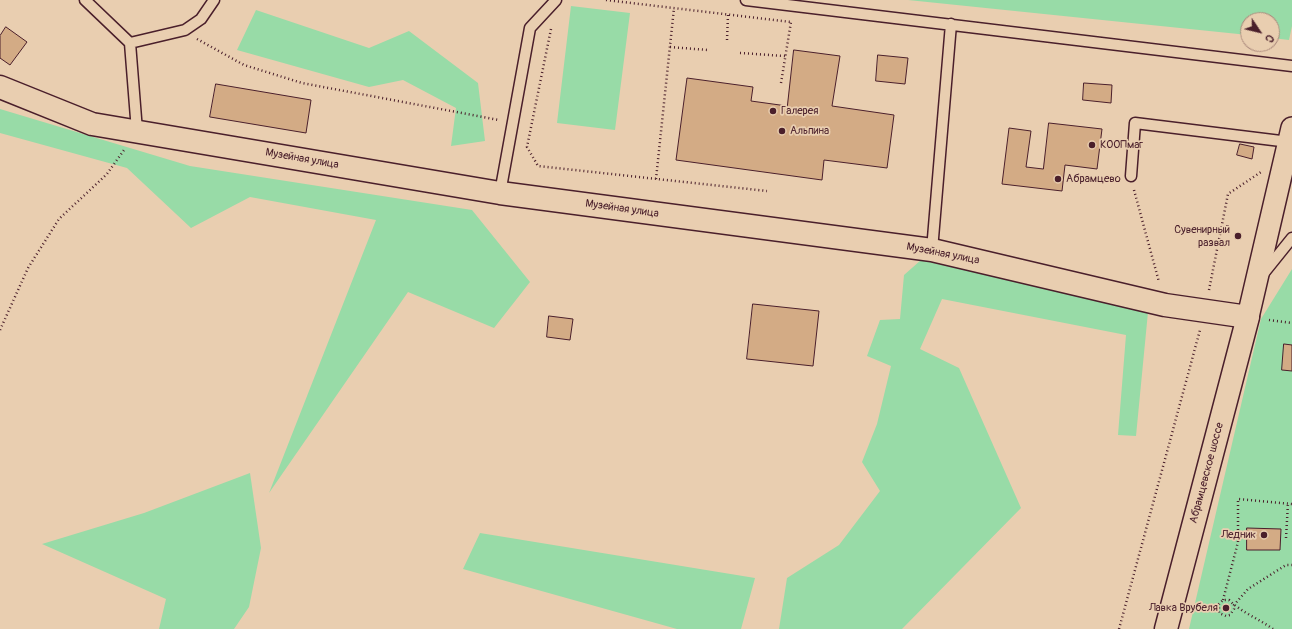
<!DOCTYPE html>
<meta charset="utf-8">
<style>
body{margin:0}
#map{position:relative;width:1292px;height:629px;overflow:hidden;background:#e9ceb0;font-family:Pangolin,sans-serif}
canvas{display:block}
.north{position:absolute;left:1240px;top:12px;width:40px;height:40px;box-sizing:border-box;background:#e9ceb0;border:1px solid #a9887b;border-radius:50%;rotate:125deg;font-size:11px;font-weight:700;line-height:16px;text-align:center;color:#4a1f2b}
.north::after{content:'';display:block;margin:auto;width:14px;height:18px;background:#4a1f2b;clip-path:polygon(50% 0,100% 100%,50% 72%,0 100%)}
</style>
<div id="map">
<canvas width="1292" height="629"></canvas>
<div class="north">С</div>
</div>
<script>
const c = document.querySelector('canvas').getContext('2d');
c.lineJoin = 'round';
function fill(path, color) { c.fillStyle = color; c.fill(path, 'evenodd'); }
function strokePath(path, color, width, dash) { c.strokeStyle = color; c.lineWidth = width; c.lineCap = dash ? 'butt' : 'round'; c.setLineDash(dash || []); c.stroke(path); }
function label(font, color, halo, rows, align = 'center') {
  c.font = font + ' Pangolin,sans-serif'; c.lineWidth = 3.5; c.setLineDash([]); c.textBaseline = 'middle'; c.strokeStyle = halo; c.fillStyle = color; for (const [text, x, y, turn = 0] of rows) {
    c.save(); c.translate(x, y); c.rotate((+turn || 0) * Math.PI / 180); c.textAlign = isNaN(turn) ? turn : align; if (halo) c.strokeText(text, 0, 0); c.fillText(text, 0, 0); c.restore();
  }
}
fill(new Path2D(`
 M908,0H1292V26L1289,40L1272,38V20H1248V35Z
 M571,6L630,13L615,130L557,123Z
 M256,10L369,48L409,31L478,83L485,141L451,146L456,108L403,80L369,87L237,50Z
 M0,109L190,166L472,210L530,282L494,328L408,292L269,493L376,220L250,197L191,228L127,168L0,133Z
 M921,260L1148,312L1136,436L1118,435L1126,335L942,299L920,349L959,368L1021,508L902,629H779L787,578L839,545L880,491L862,462L877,424L891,366L867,356L880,320L900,319L904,275Z
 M1292,269V629H1189L1261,319Z
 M250,473L261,548L249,607L234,629H159L166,599L42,544L144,513Z
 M480,533L755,578L741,629H677L463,569Z`), '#98dba7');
const building = new Path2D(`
 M6,27L27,42L10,65L0,58V36Z
 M794,50L840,56L832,106L894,115L887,168L824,160L822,180L676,160L687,78L753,87L751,101L787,106Z
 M878,55L908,58L905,84L876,81Z
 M1084,83L1112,85L1111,103L1083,100Z
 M216,84L311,100L306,133L210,117Z
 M1049,123L1102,129L1097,169L1065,165L1062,191L1002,184L1009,128L1031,131L1026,167L1043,169Z
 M1240,144L1254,147L1252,159L1237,155Z
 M753,304L819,311L813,366L747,359Z
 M549,316L573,319L570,340L547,337Z
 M1284,344L1292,345V371L1282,370Z
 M1247,528L1281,529L1280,550H1247Z`);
fill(building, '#d3ab85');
strokePath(building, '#4a1f2b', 1);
const lane = new Path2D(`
 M85,0L130,43L137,131
 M746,0L1292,66
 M130,43L185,30L201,19L214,0
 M1131,176L1135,123L1289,142
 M500,193L530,28L556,0
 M932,250L951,24
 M1263,274L1292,238`);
const street = new Path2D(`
 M1248,317L1292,128`);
const secondary = new Path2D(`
 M0,87L92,124L500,193L932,250L1165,305L1248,317L1166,629`);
strokePath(lane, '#4a1f2b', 13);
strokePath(street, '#4a1f2b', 24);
strokePath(secondary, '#4a1f2b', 25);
strokePath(new Path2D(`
 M606,0L791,22
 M551,29L527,147L538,166L767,191
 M197,39L244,65L302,83L499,120
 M727,40L728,15
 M670,47L708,50
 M740,53L785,56
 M781,83L791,22
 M656,179L674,8
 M1134,190L1159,282
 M1209,290L1228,194L1261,172
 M1269,320L1292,323
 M0,330L28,268L59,219L107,174L124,150
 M1286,538L1288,503
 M1223,600L1238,542V499L1292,504
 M1119,629L1200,330
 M1273,629C1259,619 1241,612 1229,600H1223L1219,604V613L1226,616L1230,615L1234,609V605L1248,589L1286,565H1292`), '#4a1f2b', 2.5, [1, 3]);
strokePath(lane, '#e9ceb0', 10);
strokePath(street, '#e9ceb0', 21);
strokePath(secondary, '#e9ceb0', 22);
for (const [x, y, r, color] of [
 [773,111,4,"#4a1f2b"],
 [782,131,4,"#4a1f2b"],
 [1092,145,4,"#4a1f2b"],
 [1058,179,4,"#4a1f2b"],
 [1238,236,4,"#4a1f2b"],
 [1264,535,4,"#4a1f2b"],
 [1226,608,4,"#4a1f2b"]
]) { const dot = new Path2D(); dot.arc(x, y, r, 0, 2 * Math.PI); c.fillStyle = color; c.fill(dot); strokePath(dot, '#e9ceb0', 1.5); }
label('11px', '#4a1f2b', '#e9ceb0', [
 ["Галерея",781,111],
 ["Альпина",790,131],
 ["КООПмаг",1100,145],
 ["Абрамцево",1066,179],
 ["Сувенирный",1230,230,"right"],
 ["развал",1230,243,"right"],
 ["Ледник",1256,535,"right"],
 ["Лавка Врубеля",1218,608,"right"]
], 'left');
label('11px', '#4a1f2b', '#e9ceb0', [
 ["Музейная улица",302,159,10],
 ["Музейная улица",622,209,8],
 ["Музейная улица",943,254,11],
 ["Абрамцевское шоссе",1207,473,-75]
]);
</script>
